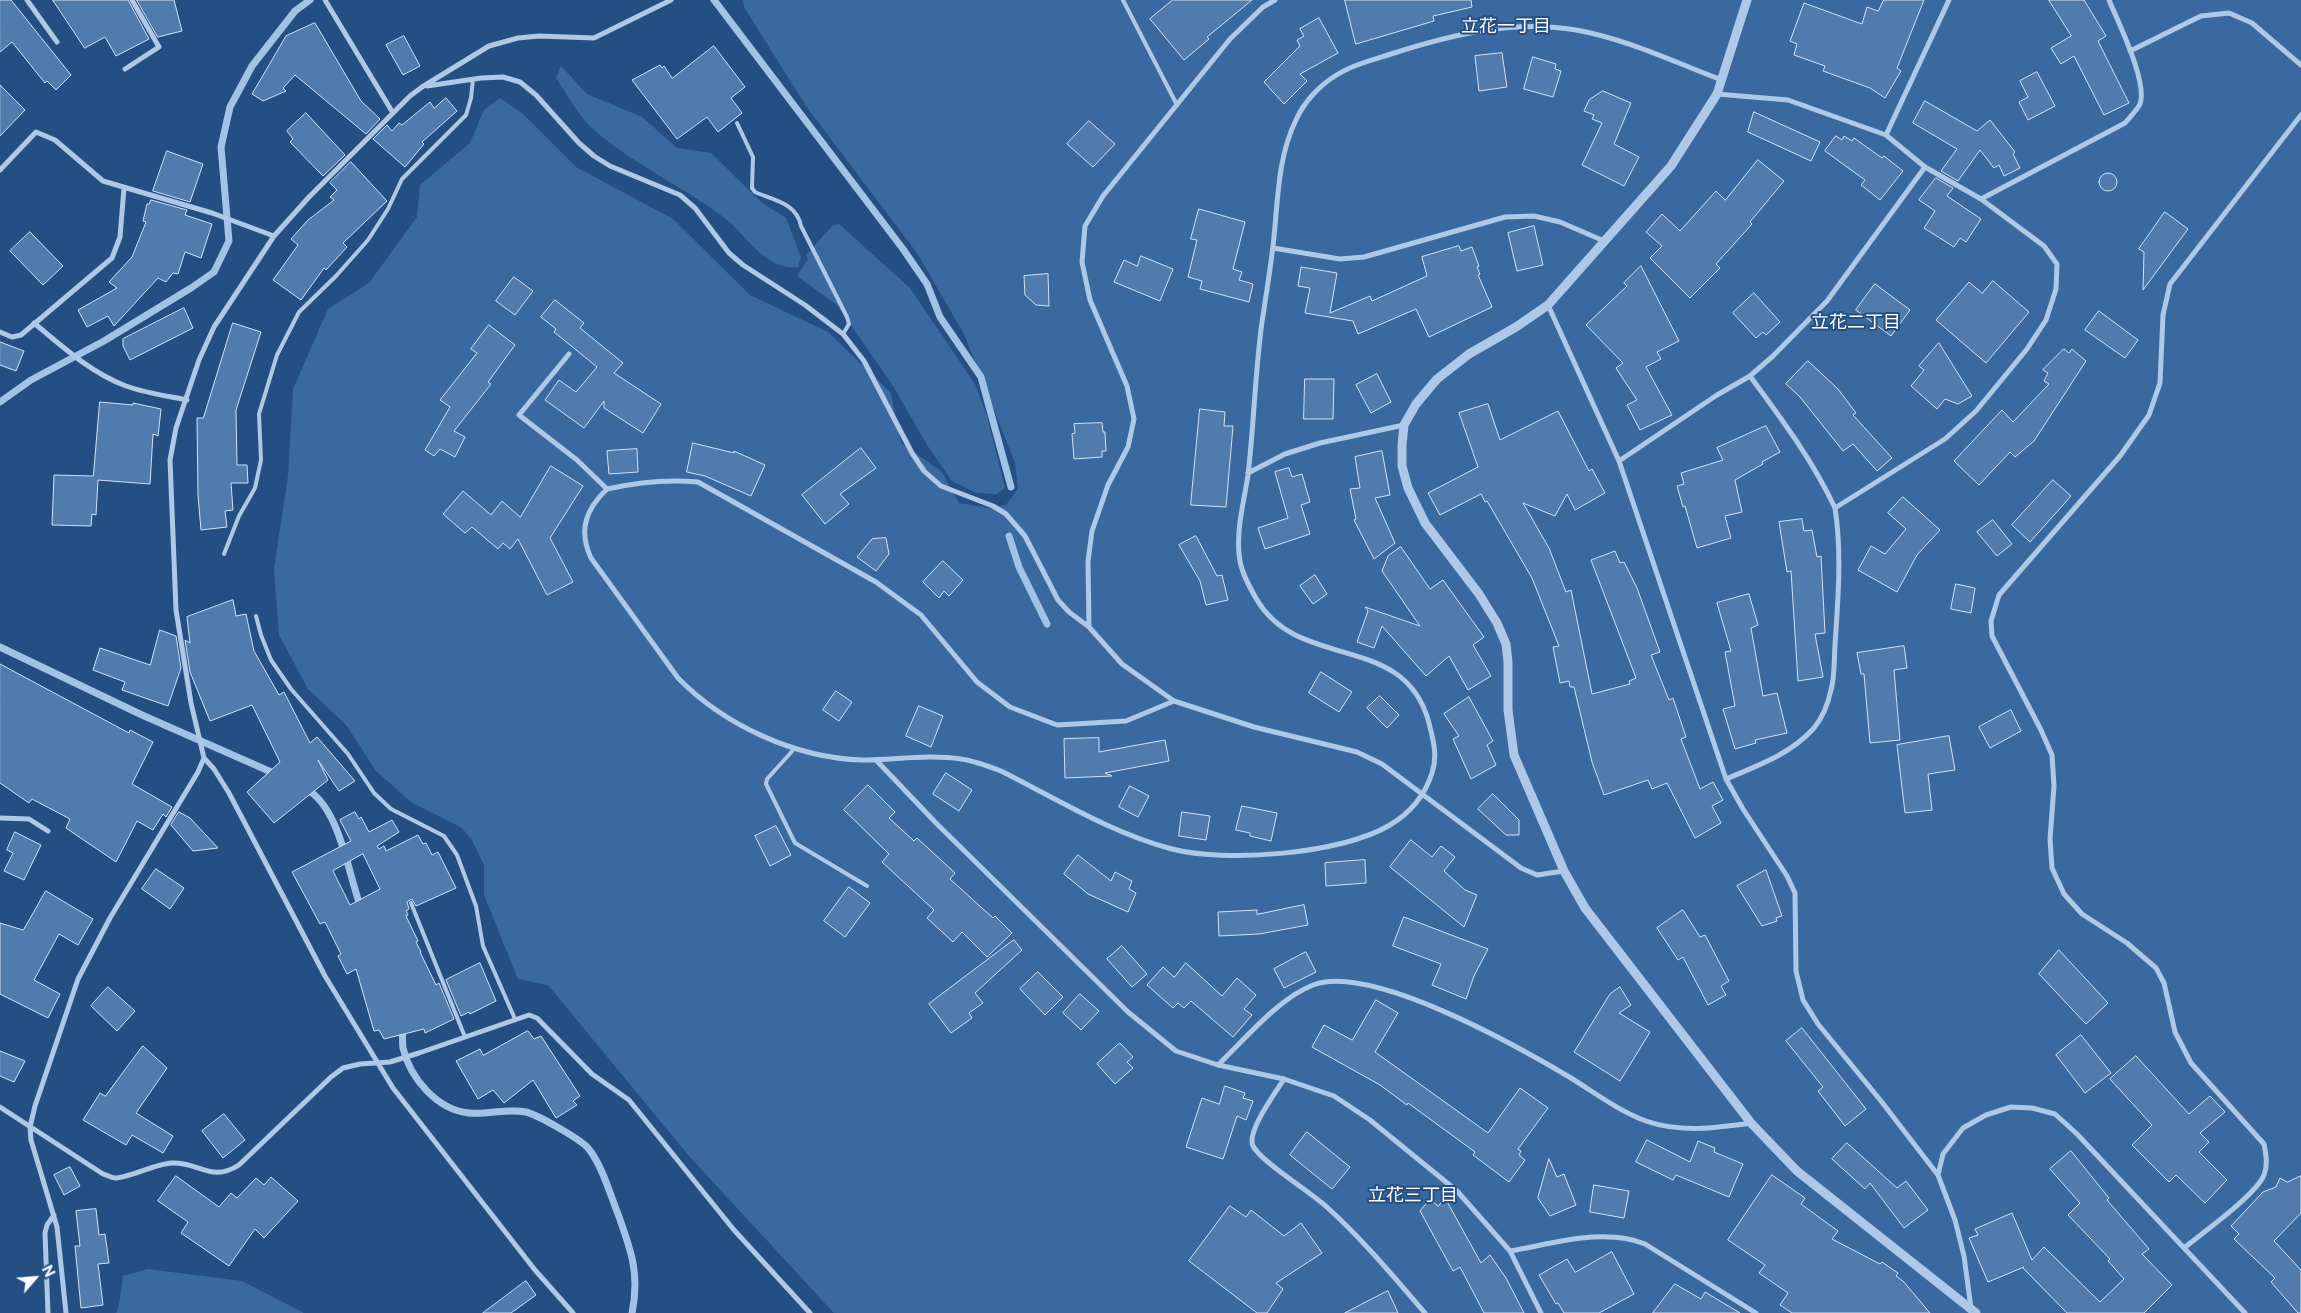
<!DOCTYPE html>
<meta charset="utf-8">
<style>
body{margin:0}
#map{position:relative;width:2301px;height:1313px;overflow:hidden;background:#254f83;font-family:"Public Sans",sans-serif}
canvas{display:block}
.north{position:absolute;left:10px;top:1253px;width:50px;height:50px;-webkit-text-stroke:4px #254f83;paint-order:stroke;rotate:63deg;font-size:14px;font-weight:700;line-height:20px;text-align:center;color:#fff}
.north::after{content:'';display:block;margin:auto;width:18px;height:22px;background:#fff;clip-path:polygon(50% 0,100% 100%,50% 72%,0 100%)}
</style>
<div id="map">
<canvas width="2301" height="1313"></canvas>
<div class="north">N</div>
</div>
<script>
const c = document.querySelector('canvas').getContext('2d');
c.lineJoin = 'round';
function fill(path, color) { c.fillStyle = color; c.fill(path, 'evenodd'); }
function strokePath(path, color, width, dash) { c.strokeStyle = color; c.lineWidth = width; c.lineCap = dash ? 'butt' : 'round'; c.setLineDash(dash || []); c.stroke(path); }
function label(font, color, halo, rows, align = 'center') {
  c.font = font + ' "Public Sans","Noto Sans JP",sans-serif'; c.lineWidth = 4; c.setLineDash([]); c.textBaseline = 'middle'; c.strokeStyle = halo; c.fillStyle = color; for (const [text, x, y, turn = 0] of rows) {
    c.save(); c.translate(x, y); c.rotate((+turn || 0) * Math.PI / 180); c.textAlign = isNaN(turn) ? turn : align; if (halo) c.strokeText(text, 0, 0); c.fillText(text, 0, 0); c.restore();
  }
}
fill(new Path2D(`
 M743,0H2301V1313H834L689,1156L548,985L518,979L484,895V865L472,840L462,828L411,802L376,771L347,726L308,689L279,635L274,569L288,476L293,389L328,309L369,283L417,217L420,185L470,143L484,110L500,98L523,114L576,167L673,219L750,295L828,332L891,393L901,443L941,471L959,503L990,508L1006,505L1018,489L1015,463L964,334L917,253L806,106L744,7Z
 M561,66L587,94L642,117L677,148L711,153L761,202L786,218L801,257L798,267C764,271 747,234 722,216C680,185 631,163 592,128C578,115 567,94 556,78Z
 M839,224L910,288L975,384L987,416L1005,488L997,494L976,493L952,481L929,448L893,386L838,306L797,276L808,259L806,255L832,226Z
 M148,1269L242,1281L304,1313H116L119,1305L123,1276Z`), '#3a69a0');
strokePath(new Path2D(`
 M714,0L903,249L927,284L940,317L981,377L1011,487
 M0,402L31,380L104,341L191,288L214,272L229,241L221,147L230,107L252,66L295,11L310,0
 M1009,536L1019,567L1047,624
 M0,647L142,715L278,775
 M306,789C340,807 348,874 361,908
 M402,1025C403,1032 402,1041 403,1048C410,1078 437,1110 469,1113C488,1115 507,1108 526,1112C538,1115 580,1139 588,1148C602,1165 610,1194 618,1214C631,1250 640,1274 632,1313`), '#a2c3e8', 7);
const building = new Path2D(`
 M0,0H11L71,75L56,90L47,81L45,83L12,42L0,52Z
 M53,0H128L149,39L116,56L105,37L85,48Z
 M137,0H174L182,31L158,37Z
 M1173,0H1252L1207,37L1209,39L1184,60L1150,19Z
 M1345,0H1471L1472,7L1433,16L1434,21L1356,44Z
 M1884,0H1924L1897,68L1901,71L1885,98L1870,88L1823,71L1825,66L1794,55L1797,44L1790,41L1804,3L1862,24L1867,7L1878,11Z
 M2049,0H2084L2106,36L2098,41L2129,103L2104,115L2074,56L2061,64L2051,48L2071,36Z
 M1319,18L1338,53L1300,74L1307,81L1284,104L1264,82L1300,46L1297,40L1304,36L1300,29Z
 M315,23L361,101L380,119L366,134L295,75L283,88L286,91L263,101L252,94L286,36Z
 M404,36L420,66L403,75L386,45Z
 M714,46L745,87L731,98L742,113L718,132L707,117L677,139L632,80L660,65L662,68L664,66L672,78Z
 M1502,53L1507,87L1479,91L1475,56Z
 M1533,57L1556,64L1555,69L1561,71L1553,97L1524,89Z
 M2037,72L2055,106L2028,120L2019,102L2028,97L2020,81Z
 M0,85L25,110L0,136Z
 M1603,91L1631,103L1614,144L1639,157L1624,186L1582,165L1602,123L1592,119L1594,115L1584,111L1589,100Z
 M446,98L457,111L422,142L424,144L405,167L373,139L387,125L392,131L399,123L402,125L430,102L434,108Z
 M1925,101L1977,131L1990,120L2015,152L2013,154L2020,168L2004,176L1999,165L1994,168L1980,150L1958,181L1941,171L1957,149L1913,123Z
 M1754,112L1820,142L1811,161L1748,132Z
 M306,113L345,155L323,176L290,142L293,139L287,131Z
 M1089,121L1115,144L1093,167L1067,144Z
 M1836,136L1842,140L1844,136L1852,141L1854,138L1882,158L1884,156L1903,171L1880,200L1861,185L1865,180L1825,151Z
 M167,151L203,164L190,202L153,191Z
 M1758,160L1784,181L1750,222L1752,224L1716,264L1720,268L1690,298L1650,258L1662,246L1646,232L1662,214L1680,231L1716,191L1725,200Z
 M351,162L387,201L343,243L347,247L326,270L324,268L301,300L273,280L298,245L291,239L308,220L334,200L330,197L337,190L330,183Z
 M2099 182a9 9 0 1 1 18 0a9 9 0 1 1-18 0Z
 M1936,178L1953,188L1947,196L1981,219L1966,242L1960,238L1954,247L1924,228L1935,211L1919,200Z
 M151,200L187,210L185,215L212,224L201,258L185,252L178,274L173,273L166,282L158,278L114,326L108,316L87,327L78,310L117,288L109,282L132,257L146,222L143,221L147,204H149Z
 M1199,209L1245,222L1233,269L1242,272L1239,280L1253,284L1249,302L1200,289L1202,281L1188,277L1197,240L1191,239Z
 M2165,212L2188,229L2143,290L2144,252L2139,249Z
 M1534,226L1543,265L1517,271L1508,233Z
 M30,232L63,266L43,285L10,251Z
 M1459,246L1461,251L1472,247L1479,266L1477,267L1480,274L1478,275L1492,307L1429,337L1416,309L1358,334L1353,321L1305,313L1310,288L1298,286L1301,267L1337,273L1330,313L1370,296L1372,301L1427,276L1422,257Z
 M1141,256L1173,269L1160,301L1114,282L1124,260L1137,266Z
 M1641,266L1679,341L1657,352L1661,359L1646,367L1672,415L1640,430L1627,405L1637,400L1616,368L1623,363L1586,325L1627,286L1624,283Z
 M1048,274L1049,306L1036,305L1025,295L1024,276Z
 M514,277L533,291L515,315L496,301Z
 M1993,281L2029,312L1986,363L1936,320L1969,282L1982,293Z
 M1875,284L1910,310L1891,336L1856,310Z
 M1754,293L1780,322L1766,335L1763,332L1756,338L1733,313Z
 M555,300L584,323L580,328L623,363L614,373L661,404L643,433L604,408V401L584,428L545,400L559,380L576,392L597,367L554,332L556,329L541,317Z
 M184,308L193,328L130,360L123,346V339Z
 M2099,311L2138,340L2125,358L2085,330Z
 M233,323L261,332L236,410L237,465H247L248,483H231L233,510L225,511L227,527L201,530L198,495L197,418H203Z
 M489,325L515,345L488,382L491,384L454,431L465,437L455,457L440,449L434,456L425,450L450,407L440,400L477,353L471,349Z
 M0,342L24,351L16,371L0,365Z
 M1939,343L1972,396L1958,404L1945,399L1937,409L1911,386L1924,370L1919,366Z
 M2064,349L2069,353L2072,349L2086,361L2034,441L2015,457L2010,452L1979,485L1954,461L2002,410L2013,422L2049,384L2044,381L2048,373L2043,370Z
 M1808,361L1838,389L1856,413L1853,415L1892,458L1877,471L1853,444L1843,451L1800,397L1786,384Z
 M1377,374L1391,402L1371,413L1356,385Z
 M1305,379H1334L1333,419H1304Z
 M100,402L133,405V403L161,409L158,436L153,434L150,484L98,480L96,515L92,514L91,526L52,525L54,475L93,476Z
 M1488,404L1500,440L1558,411L1589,471L1592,469L1605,493L1575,510L1567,494L1555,516L1523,503L1549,548L1566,592L1571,590L1592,694L1630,684L1629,681L1636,678L1591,560L1615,551L1620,563L1624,562L1637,588L1660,652L1651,655L1669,700L1673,698L1686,737L1681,739L1700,789L1713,782L1723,800L1712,806L1721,823L1695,838L1667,783L1652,789L1648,780L1604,795L1592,762L1574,687H1570L1569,681L1560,683L1553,647L1559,646L1532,578L1487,501L1485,502L1481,494L1440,515L1428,493L1478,467L1459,413Z
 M1200,409L1225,412L1224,426H1233L1226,507L1191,505Z
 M1102,423L1103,432H1105L1106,451H1102V457L1074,459L1072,434L1075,433L1074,424Z
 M1766,426L1780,452L1762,462L1763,464L1735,480L1742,512L1725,516L1731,538L1697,548L1685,506L1683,507L1677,486L1684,484L1681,473L1723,460L1717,448Z
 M693,443L734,453V451L765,465L751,496L705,476L687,472Z
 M861,448L876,468L840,494L849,504L825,524L802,495Z
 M637,449L638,472L609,474L607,451Z
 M1382,451L1390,495L1375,498L1395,543L1374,559L1354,520L1356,519L1350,489L1360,488L1355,457Z
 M551,466L583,486L550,538L573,582L547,595L518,539L510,549L503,543L498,549L472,527L465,533L443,514L463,491L491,515L502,501L520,517Z
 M1289,468L1292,477L1302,474L1310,502L1301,505L1310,534L1265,549L1258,528L1288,518L1275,472Z
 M2053,480L2071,496L2030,542L2012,525Z
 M1903,497L1940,530L1917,555L1897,592L1858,570L1871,546L1885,554L1906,529L1888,513Z
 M1802,519L1804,531L1812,530L1817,557L1821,556L1825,633L1815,634L1823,677L1798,681L1791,571L1787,572L1779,522Z
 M1993,520L2012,544L1997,556L1977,532Z
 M1196,536L1217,576L1222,575L1228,600L1206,605L1200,581L1179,545Z
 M886,538L889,554L876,571L857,557L872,539Z
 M1401,547L1430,589L1443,580L1484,637L1473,645L1491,676L1468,690L1449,656L1426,676L1382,626L1374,648L1357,642L1368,611L1365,607L1420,626L1382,571L1388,556Z
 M943,561L963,580L949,596L944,591L939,598L923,582Z
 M1315,575L1327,594L1313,604L1300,586Z
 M1956,584L1975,588L1971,613L1951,609Z
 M1749,594L1758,625L1751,628L1763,696L1777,693L1787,733L1755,740L1756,743L1735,749L1723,709L1735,706L1725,652L1731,651L1717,603Z
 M233,600L236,616L246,614L254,651L279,695L284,692L310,743L317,737L355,781L339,791L318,760L328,780L274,823L247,792L280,762L252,705L210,721L190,672L185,640L190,643L187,617Z
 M160,630L176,636L181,668L168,706L122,690L125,682L93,670L100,648L150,665Z
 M1904,646L1907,668L1894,670L1900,740L1870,743L1864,674H1861L1857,653Z
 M0,664L129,733L130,730L153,742L132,784L172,807L166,817L163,814L153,830L137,821L116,862L66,828L70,819L32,799L29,803L0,783Z
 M1321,672L1352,692L1339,712L1309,693Z
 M836,691L852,702L839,721L823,710Z
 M1380,696L1399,715L1387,728L1367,708Z
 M1469,697L1493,741L1487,745L1496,765L1471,779L1453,739L1459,736L1444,714Z
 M919,706L943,716L931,747L906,736Z
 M2011,710L2021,731L1990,748L1979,727Z
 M1949,736L1955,770L1928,774L1932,810L1905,813L1897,745Z
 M1099,738V752L1165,740L1169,761L1105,773L1112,776L1065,778L1064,739Z
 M946,773L972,790L959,811L933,794Z
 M868,785L895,812L889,818L914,841L917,838L955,873L950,879L993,918L995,916L1012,933L987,957L962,932L953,942L927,918L934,910L882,862L889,854L844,810Z
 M1130,786L1149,796L1138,817L1119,807Z
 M1493,794L1519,820V835H1506L1478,809Z
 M1242,806L1277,813L1271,841L1250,836V833L1236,830Z
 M179,812L190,818L218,848L193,851L171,825Z
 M355,812L359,819L361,817L369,832L392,820L399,832L377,846L379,849L384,846L386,851L418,835L423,844L426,843L432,855L438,852L456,888L416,906L412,899L407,902L409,909L406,911L408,915L406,916L418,941L416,942L421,952H420L436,985L439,983L454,1019L425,1033L424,1029L384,1039L379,1030L374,1031L356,969L347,974L338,956L341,954L325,922L320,924L292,872L351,841L340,820ZM363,854L380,889L350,905L333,871Z
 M1182,812L1210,816L1206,840L1179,836Z
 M776,826L791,855L770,866L755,836Z
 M15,832L41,845L24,880L4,871L13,853L7,850Z
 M1411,840L1432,857L1441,846L1455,857L1444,871L1465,890L1477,895L1464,927L1390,867Z
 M1078,855L1111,881L1115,872L1132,881L1129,889L1136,893L1128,912L1088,894L1064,874Z
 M1365,860L1366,883L1326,886L1325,863Z
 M156,869L184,888L170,909L142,889Z
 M1766,870L1782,916L1776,918L1777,921L1762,926L1737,886Z
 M849,887L870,903L845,937L824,921Z
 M46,891L93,919L78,945L59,934L34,980L60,994L48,1018L0,994V923L23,930Z
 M1304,905L1308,925L1259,934L1219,936L1218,912L1257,910V914Z
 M1683,910L1700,937L1705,935L1729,981L1721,986L1726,995L1708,1005L1683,957L1678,960L1657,928Z
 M1404,917L1488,949L1474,976L1466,999L1432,985L1441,964L1393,946Z
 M1014,940L1022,950L975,993L983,1003L969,1013L972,1018L951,1033L929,1004Z
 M1122,946L1147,974L1132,987L1107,959Z
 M2059,950L2108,1003L2086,1024L2039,974Z
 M1306,952L1316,972L1284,988L1274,969Z
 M480,963L496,1001L470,1014L469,1012L461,1016L446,980Z
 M1186,963L1222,996L1237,978L1256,995L1244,1009L1252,1015L1233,1037L1191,1001L1184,1008L1178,1003L1173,1008L1147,985L1163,967L1174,977Z
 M1038,972L1063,997L1045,1015L1020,989Z
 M108,987L135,1011L117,1031L91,1006Z
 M1620,987L1631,1005L1619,1013L1650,1032L1620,1081L1574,1052L1610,994Z
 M1080,994L1099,1011L1081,1030L1063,1013Z
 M1376,1000L1398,1013L1375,1052L1488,1133L1520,1088L1548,1108L1518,1149L1521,1151L1519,1155L1525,1160L1509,1182L1473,1155L1475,1152L1408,1103L1407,1105L1380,1085L1312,1047L1324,1025L1352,1040Z
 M1802,1028L1866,1109L1845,1126L1818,1091L1823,1087L1786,1041Z
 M528,1031L534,1039L541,1036L580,1096L573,1101L577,1105L556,1118L533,1080L504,1103L493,1090L478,1099L456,1061L480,1049L483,1055Z
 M2081,1035L2111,1073L2085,1093L2056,1055Z
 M1120,1043L1133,1057L1127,1062L1133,1068L1115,1084L1097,1064Z
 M143,1046L167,1068L136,1113L173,1136L163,1153L132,1135L126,1145L83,1120L100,1093L105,1096Z
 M0,1051L25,1061L14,1082L0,1076Z
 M2136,1056L2189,1114L2210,1096L2225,1112L2200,1133L2209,1142L2199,1152L2227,1180L2205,1203L2176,1175L2169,1182L2132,1145L2152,1125L2110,1079Z
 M1225,1086L1245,1093L1243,1098L1253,1101L1246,1120L1237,1116L1223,1159L1186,1147L1202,1098L1219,1104Z
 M224,1114L245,1140L223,1158L202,1131Z
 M1307,1132L1350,1167L1332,1189L1290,1155Z
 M1647,1140L1690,1162L1698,1141L1715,1148L1714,1152L1743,1164L1729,1197L1676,1175L1673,1180L1636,1162Z
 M1847,1143L1897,1188L1906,1181L1928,1210L1904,1228L1870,1183L1865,1189L1832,1159Z
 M2071,1151L2109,1198L2107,1200L2149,1249L2142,1254L2172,1285L2144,1313H2067L2023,1268L2024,1267L1988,1282L1969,1238L1978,1235L1975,1229L2012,1213L2032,1260L2044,1247L2100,1302L2124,1279L2108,1261L2110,1259L2068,1215L2080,1203L2050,1169Z
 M1549,1159L1557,1177L1564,1174L1576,1205L1550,1216L1538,1198Z
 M70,1167L80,1186L64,1195L54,1175Z
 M1772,1175L1805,1198L1801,1204L1838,1231L1832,1239L1880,1264L1882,1262L1898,1273L1896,1276L1903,1281L1930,1313H1792L1780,1305L1788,1293L1759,1273L1765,1265L1728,1240Z
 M176,1176L219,1207L231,1193L237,1198L256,1178L264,1185L271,1177L298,1201L264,1238L255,1229L229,1266L181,1233L188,1222L158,1201Z
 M2301,1176V1213L2274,1241L2301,1270V1313H2298L2271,1282L2275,1278L2234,1239L2239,1234L2231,1226L2263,1192L2276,1187L2280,1178L2287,1182Z
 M1594,1185L1629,1191L1624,1218L1590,1212Z
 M1445,1198L1481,1263L1490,1255L1506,1278L1524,1313H1484L1460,1267L1453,1271L1420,1211L1430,1199L1438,1206Z
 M1230,1206L1246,1217L1251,1210L1284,1236L1301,1223L1322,1253L1276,1283L1283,1289L1267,1313H1257L1189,1261Z
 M96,1209L99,1235L105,1234L109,1263L98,1264L103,1305L81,1308L75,1246H80L76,1211Z
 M1612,1252L1634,1294L1599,1313H1564L1558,1303L1556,1304L1539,1275L1567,1259L1575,1272Z
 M526,1281L536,1295L511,1313H483Z
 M1675,1284L1701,1299L1705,1292L1740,1313H1653Z
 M1388,1291L1398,1313H1345Z`);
fill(building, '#517bad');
strokePath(building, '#d2e2f6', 1);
strokePath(new Path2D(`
 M1123,0L1177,105
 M737,123L753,157L752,188L755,192C773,200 797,203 801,226L847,317L849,324L843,334
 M224,554L239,516L255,488L261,460L259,414L277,355L299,312L336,276L368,240L388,209L402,179L466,115L471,98L473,79
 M256,616L261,635L271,660L291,689L348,754L374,793L391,809L444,836L457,855L476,906L483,946L515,1019
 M795,748L767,779L766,784L795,843L867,886
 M411,903L465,1037`), '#aec8e7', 4);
strokePath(new Path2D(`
 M27,0L57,42
 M325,0L393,113
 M2130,51L2201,16L2229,13L2252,23L2301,65
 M125,69L159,47L132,0
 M427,86L481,78L503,77L520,82L536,95L579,143L594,156L610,166L680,195L695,208L729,253L743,265L805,305L843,334L864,361L912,453L924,471L941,486L993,506L1006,514L1025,536L1058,600L1069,612L1089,627L1122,664L1174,701L1254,727L1357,752L1382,764L1521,868L1537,875L1564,871
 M1717,94L1788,100L1886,135L1925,167L1981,199L2044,246L2057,264L2056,289L2046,320L2027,349L1976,411L1945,439L1835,508C1842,552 1838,600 1835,645C1834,659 1835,676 1831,690C1828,704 1823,717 1814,728C1791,754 1757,766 1726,779
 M1886,135L1949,0
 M0,170L36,132L55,140L103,181L212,213L274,236
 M1981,199L2125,123C2130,117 2137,110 2140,104C2148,82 2118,22 2109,0
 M1273,248L1340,259L1364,257L1505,217L1534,216L1560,222L1604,241
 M1548,305L1619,461L1726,779L1743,809L1787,876L1795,893L1796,971L1803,1000L1818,1024L1881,1101L1938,1175L1955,1220L1964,1256L1971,1308
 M34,323C63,347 91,373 126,386C145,393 167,396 187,400
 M0,332L12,337L21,335L112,258L120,237L124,188
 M569,354L519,415L577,460L607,489C638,482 667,479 698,482L876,582L921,615L977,682L1010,707L1057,725L1126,721L1174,701
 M1750,376C1782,420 1812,459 1835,508
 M1619,461L1717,395L1750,376L1773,356L1827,301L1925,167
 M1248,473L1285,454L1320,443L1404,425
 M607,489C586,509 578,530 591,558L678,678C724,725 795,758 862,760C895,760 928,754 961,759C975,761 988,766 1001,771C1055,798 1113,834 1172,849C1226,863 1342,854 1390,825C1410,813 1425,795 1432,773C1438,756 1433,739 1429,723C1405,631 1300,672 1257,600C1250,588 1242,574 1240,561C1235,533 1244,502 1248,475C1254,424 1255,373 1262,322C1266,296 1270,271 1273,246C1278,204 1277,158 1296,120C1304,102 1319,86 1335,76C1352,65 1372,60 1391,54C1450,35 1514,19 1576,30C1627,39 1674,62 1722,80
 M1089,627L1088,561L1092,531L1108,485L1128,447L1134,419L1127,386L1090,300L1082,262L1085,226L1103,196L1230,39L1263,7L1275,0
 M876,760L936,823L1128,1012L1176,1051L1218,1065L1284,1079L1334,1096L1370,1120L1457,1191L1510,1251L1541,1313
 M0,818L29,819L48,831
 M1218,1065C1245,1039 1279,998 1313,985C1371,963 1519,1047 1571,1078C1595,1093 1619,1111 1646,1121C1680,1133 1716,1128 1751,1123
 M1284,1079C1276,1092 1246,1132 1253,1146C1262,1163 1313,1193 1329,1209C1364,1241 1394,1277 1425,1313
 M0,1107L103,1174C107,1175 111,1178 115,1178C129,1178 154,1164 172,1163C200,1162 211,1183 239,1165L331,1077L343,1068L360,1064L390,1062L419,1053L529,1015L537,1018L592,1074L629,1100L734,1230L810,1313
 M1938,1175L1943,1154L1963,1128L1986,1115L2011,1107L2032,1108L2055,1114L2077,1134L2245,1313
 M2184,1248C2202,1233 2256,1195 2264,1175C2268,1164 2266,1155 2264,1144L2191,1063L2175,1032L2164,983L2156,968L2127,943L2082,914L2064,894L2052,868L2050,839L2054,786L2052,755L2041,730L1992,636L1991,621L1999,595L2120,456L2149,415L2160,383L2163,315L2170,284L2301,115
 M1510,1251C1552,1244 1604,1227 1645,1244L1756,1313
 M48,1313L45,1233L47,1225L54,1215
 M66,1313L57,1227L31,1140L30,1127L35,1106L78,979L110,918L198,772L204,758
 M573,1313L535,1270L393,1088L325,976L229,793L214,769L204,758L191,703L176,610L170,460L176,428L199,360L214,327L274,236L309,197L410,96L422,87L489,46L518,38L539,36L594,38L671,0`), '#aec8e7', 5);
strokePath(new Path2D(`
 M1747,0L1717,94L1671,166L1548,305L1516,327L1469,354L1437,379L1416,404L1404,425L1402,445V466L1408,488L1425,523L1479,594L1497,623L1506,644L1508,662V710L1514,755L1564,871L1585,908L1751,1123L1797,1171L1976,1313`), '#aec8e7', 9);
label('18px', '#fff', '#254f83', [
 ["立花一丁目",1506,26],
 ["立花二丁目",1856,322],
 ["立花三丁目",1413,1195]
]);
</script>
